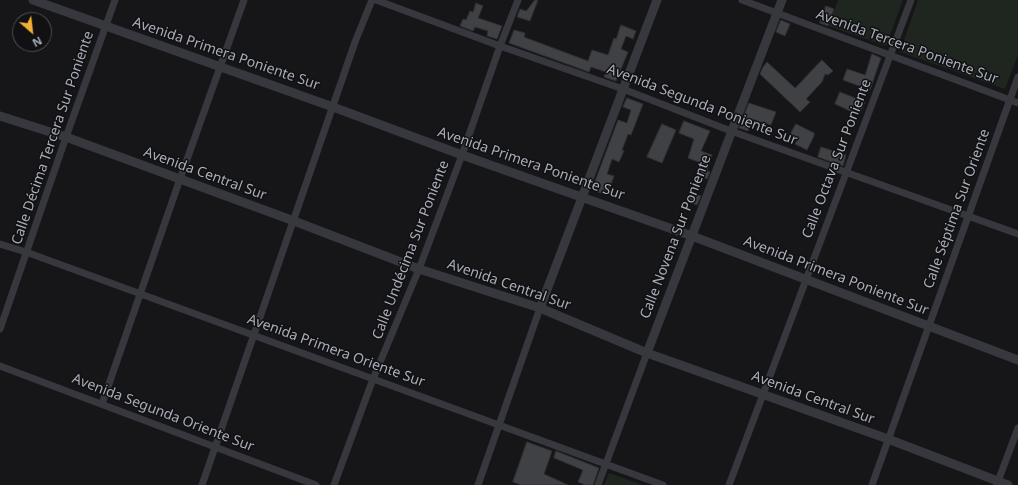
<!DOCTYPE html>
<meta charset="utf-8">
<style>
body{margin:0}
#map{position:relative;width:1018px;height:485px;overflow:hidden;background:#161618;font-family:"Noto Sans",sans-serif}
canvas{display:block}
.north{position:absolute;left:12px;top:12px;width:40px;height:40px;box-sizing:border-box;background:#111113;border:1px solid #4d4f55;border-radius:50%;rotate:152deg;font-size:11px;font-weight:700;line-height:16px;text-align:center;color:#a8adb8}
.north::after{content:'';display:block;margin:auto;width:14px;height:18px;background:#f2b134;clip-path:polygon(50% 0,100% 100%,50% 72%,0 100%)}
</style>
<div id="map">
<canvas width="1018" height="485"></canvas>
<div class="north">N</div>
</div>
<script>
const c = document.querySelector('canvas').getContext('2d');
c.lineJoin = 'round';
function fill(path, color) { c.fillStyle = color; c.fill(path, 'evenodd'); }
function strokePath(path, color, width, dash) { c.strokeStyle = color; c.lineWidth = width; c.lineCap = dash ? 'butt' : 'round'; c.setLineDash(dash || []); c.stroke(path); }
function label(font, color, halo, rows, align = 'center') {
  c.font = font + ' "Noto Sans",sans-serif'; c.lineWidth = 3; c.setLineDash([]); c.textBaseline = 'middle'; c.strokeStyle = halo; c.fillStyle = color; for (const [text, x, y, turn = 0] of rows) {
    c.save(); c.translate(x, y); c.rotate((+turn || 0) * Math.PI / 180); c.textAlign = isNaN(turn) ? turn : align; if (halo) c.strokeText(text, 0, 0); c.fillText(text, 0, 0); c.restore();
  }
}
fill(new Path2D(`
 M838,0H903L886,46L829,26Z
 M918,0H1018V55L1005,89L900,52Z
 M609,473L643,485H604Z`), '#1e261f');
const building = new Path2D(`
 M535,0H538L530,21L517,17L520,9L526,11Z
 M476,3L483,6L478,18L502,26L497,39L487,36L488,31L475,27L473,31L460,26L463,19L466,20L470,11L473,12Z
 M826,6L834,9L828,26L820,23Z
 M781,20L790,24L785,36L776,32Z
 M621,25L636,31L633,39L626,36L621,49L628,52L616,81L604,77L606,72L591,67L589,72L509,43L514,30L525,33L524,37L588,61L592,50L608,55L614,38L616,39Z
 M872,54L881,58L870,90L843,80L847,69L865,75Z
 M822,60L833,71L828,75L825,74L822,82L806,99L810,102L800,112L760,74L763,67L767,62L795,88Z
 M840,92L865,102L859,115L835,104Z
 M627,98L643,104L631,135L628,134L622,150L624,151L619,162L612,159L607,174L614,176L607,195L595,191L597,185L594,184L618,120L627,123L631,110L623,107Z
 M749,103L776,112L771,125L752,119L748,131L739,128Z
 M684,121L710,131L701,151L712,155L707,171L710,172L707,179L697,174L701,163L688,158L694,139L679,133Z
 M662,124L676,130L662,163L647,157Z
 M796,124L814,133V136L807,150L795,144L798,139L790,135Z
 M821,147L846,155L843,166L818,157Z
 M691,193L701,196L697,205L688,202Z
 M527,442L552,451L544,474L568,485H521L513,482Z
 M556,451L599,468L593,485H585L578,482L583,470L554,458Z`);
fill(building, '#404145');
strokePath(building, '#303034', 1);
strokePath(new Path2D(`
 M376,0L500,46L623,89L731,131L1018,234
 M742,0L1018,103
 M0,244L26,252L663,485
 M0,329L66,137L115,0
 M0,366L316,485
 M102,404L180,179L244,0
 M997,484L1018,428
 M202,485L355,42L372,0
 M334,485L373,379L419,269L462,155L500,46L518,0
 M478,485L540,308
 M598,485L647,353
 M729,485L911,0
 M872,485L1018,77`), '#37383d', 7);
strokePath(new Path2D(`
 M33,0L333,107L462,155L692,236L1018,360
 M0,116L66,137L294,221L419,269L540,308L647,353L888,439L1008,485
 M540,308L657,0
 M647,353L782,0`), '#37383d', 9);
label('14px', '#a8adb8', '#111113', [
 ["Avenida Tercera Poniente Sur",907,47,20],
 ["Avenida Primera Poniente Sur",226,54,19],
 ["Avenida Segunda Poniente Sur",702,105,21],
 ["Calle Décima Tercera Sur Poniente",53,138,-71],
 ["Calle Octava Sur Poniente",837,159,-69],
 ["Avenida Primera Poniente Sur",531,164,19],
 ["Avenida Central Sur",205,174,20],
 ["Calle Séptima Sur Oriente",957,209,-70],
 ["Calle Novena Sur Poniente",676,237,-69],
 ["Calle Undécima Sur Poniente",411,250,-69],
 ["Avenida Primera Poniente Sur",836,276,21],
 ["Avenida Central Sur",509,285,19],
 ["Avenida Primera Oriente Sur",336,351,20],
 ["Avenida Central Sur",813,398,20],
 ["Avenida Segunda Oriente Sur",163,413,21]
]);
</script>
